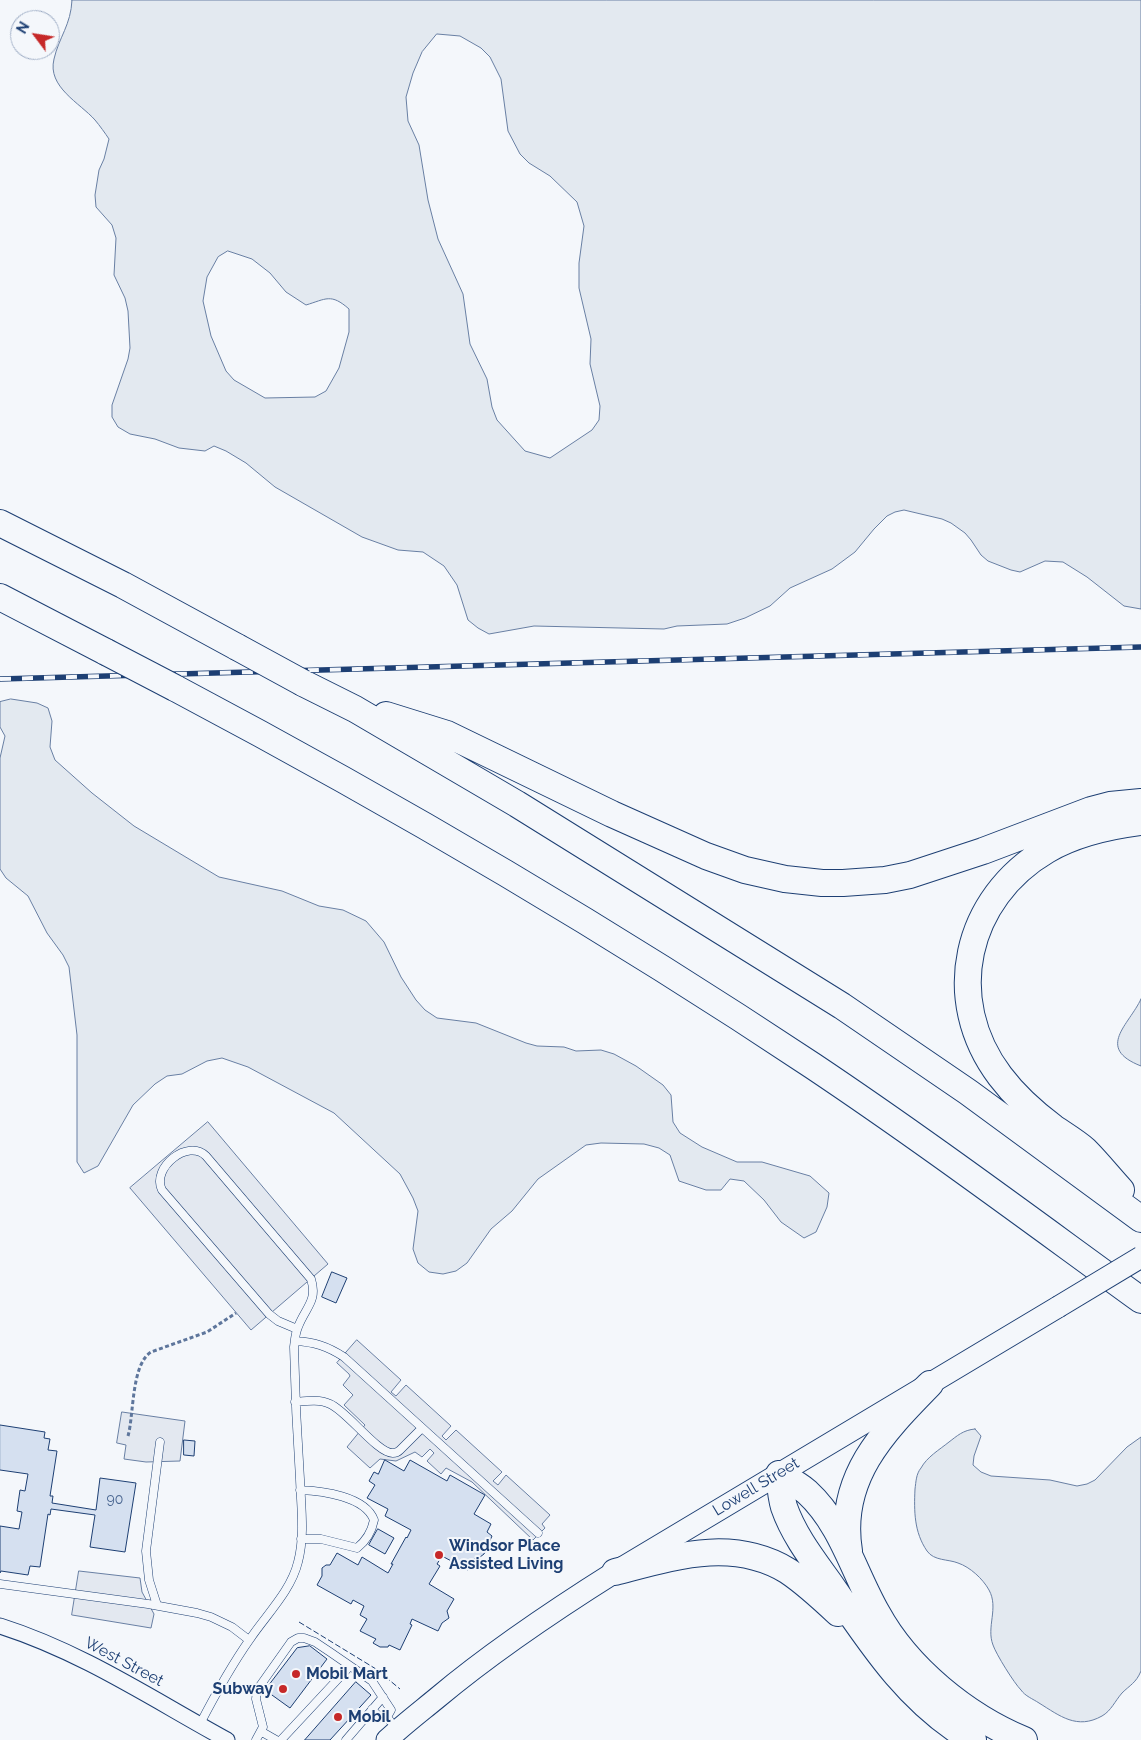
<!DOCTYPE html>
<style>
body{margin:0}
#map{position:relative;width:1141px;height:1740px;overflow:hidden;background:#f4f7fb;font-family:Raleway,sans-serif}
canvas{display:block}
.north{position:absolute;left:10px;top:10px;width:50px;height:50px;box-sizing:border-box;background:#f4f7fb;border:1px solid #9eadc5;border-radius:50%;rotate:301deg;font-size:14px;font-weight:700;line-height:20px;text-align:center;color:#1d3f73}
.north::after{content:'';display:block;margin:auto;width:18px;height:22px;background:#c62828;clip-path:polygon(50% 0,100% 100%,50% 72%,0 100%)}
</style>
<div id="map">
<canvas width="1141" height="1740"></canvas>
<div class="north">N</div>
</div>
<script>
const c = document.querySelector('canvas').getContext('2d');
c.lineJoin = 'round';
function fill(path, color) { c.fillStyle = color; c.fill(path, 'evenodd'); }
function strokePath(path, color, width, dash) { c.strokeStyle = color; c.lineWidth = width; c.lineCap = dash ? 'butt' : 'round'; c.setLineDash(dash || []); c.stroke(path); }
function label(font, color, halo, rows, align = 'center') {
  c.font = font + ' Raleway,sans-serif'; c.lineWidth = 4; c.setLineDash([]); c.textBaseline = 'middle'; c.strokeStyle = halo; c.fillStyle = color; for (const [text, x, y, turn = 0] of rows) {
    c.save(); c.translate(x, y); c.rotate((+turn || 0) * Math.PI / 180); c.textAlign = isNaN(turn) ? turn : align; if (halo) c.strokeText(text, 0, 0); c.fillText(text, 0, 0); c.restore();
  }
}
const green = new Path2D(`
 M72,0H1141V609L1124,606L1087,577L1063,562L1045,561L1020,572L1011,570L988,561L981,555L971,540L965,533L951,523L942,519L904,510L895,512L887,516L874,529L855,552L832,569L790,588L770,606L745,618L727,624L677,626L664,629L534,626L489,634L478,628L468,620L457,585L444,566L423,552L398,550L362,537L275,487L246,463L226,451L214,446L205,451L179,448L155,439L130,434L118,427L112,417V405L128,359L130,348L128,311L125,298L114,275L116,238L112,225L96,207L95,195L99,170L104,159L109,139C105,133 100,126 95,120C80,103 47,87 54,59C59,37 71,25 72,0ZM437,34L460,36L481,48L490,57L501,79L508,131L520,154L529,163L550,176L577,202L584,226L579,263V288L591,339L590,364L600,406L599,420L592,430L550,458L525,451L497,420L492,407L487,379L470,344L463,294L438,239L428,200L419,145L408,121L406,97L413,73L422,52ZM228,251L252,259L270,273L286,292L306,305C326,299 331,293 349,309V332L339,368L326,391L315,397L265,398L234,380L226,371L211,336L203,301L207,277L218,257Z
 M11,699L37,703L48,708L52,721L50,747L55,760L92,793L134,826L219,877L282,891L319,906L343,910L366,921L384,942L401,977L416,1000L425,1010L437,1018L476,1023L526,1043L537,1046L564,1047L576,1051L601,1050L614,1054L636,1066L663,1085L671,1095L673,1122L680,1133L702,1147L737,1162H762L810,1176L829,1193L827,1207L816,1232L804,1238L781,1222L764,1200L744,1181L730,1179L721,1190H706L679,1181L670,1155L659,1148L644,1144L601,1143L586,1145L538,1179L512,1211L491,1229L467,1263L456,1271L443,1274L429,1272L418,1263L413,1249L418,1211L413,1198L400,1174L334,1113L248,1067L222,1058L207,1061L182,1074L167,1076L155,1084L133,1105L98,1166L84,1173L77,1162V1035L69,967L63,955L47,933L28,896L6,878L0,869V758L5,736L0,727V702Z
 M1141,999V1066C1095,1048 1129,1025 1141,999Z
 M975,1429L981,1436L974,1456L973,1465L981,1472L991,1476L1050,1480L1077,1486L1087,1484L1095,1480L1127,1447L1141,1437V1671C1136,1683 1130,1685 1122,1693C1115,1701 1111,1711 1102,1716C1077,1730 1060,1716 1039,1703C1033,1699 1025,1696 1021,1690C1014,1683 996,1654 993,1645C986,1627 999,1608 989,1590C983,1579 970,1567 958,1563C948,1559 934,1561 927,1551C914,1532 914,1511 915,1489C916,1482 916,1474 921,1468C927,1457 939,1450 949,1442C957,1436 963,1430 975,1429Z`);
fill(green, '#e3e9f0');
strokePath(green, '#687fa3', 1);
const parking = new Path2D(`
 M208,1122L328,1264L251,1330L130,1188Z
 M357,1340L401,1380L391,1392L396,1396L406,1385L451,1426L442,1436L446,1440L456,1430L502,1472L493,1481L498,1485L506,1475L550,1515L542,1524L545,1528L533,1540L472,1482L446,1468L441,1474L427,1461L434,1453L430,1449L422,1457L415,1452L396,1461L380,1459L370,1468L347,1447L365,1425L344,1405L353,1395L343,1385L350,1376L349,1374L337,1363Z
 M122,1412L185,1421L180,1461L146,1462L124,1459L126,1445L117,1443Z
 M79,1571L140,1578L142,1592L154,1614L151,1628L72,1615Z`);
fill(parking, '#e3e8f0');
strokePath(parking, '#687fa3', 1);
const building = new Path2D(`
 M332,1272L347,1278L336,1303L322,1297Z
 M0,1425L45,1432L44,1438L50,1439L48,1450L57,1451L50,1496H53L52,1503L96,1510L100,1478L136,1483L125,1552L90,1547L95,1515L51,1509L50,1515L48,1514L40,1567L30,1566L28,1575L1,1571L0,1573V1526L19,1529L22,1512L17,1511L20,1490L25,1491L28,1474L0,1470Z
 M184,1440L195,1441L194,1456L184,1455Z
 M385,1460L404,1471L410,1460L447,1481L450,1475L485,1495L474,1514L491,1524L487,1532L492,1536L484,1554L480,1557L475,1558L468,1570L442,1556L437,1564L440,1566L429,1584L454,1599L447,1611L449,1618L442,1623L438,1631L412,1619L410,1624L412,1625L400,1650L389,1645L388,1647H380L373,1643L376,1639L360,1631L367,1619L360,1615L364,1606L353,1600L351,1604L317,1585L322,1576V1568L326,1565H330L337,1553L358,1565L362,1557L388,1573L393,1564H391L406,1537L407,1538L411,1530L385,1516L388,1509L367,1498L375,1485L369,1481L374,1472L378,1474Z
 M378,1529L394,1538L385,1554L369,1545Z
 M310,1646L327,1659L290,1708L265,1690L297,1648Z
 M356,1682L371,1695L330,1740H305Z`);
fill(building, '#d5e0f0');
strokePath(building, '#1d3f73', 1);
const lane = new Path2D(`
 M295,1341C314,1342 327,1346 344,1357L538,1533
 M295,1402C306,1401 320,1399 330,1404C347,1411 378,1454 393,1453C396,1453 398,1452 400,1450L422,1428
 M300,1490C322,1491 365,1496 374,1520C372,1530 366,1541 357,1548L321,1539H301
 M0,1584L148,1604L197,1613L211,1617L232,1627L249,1640
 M157,1605L149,1580L146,1551L160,1442
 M372,1709L380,1718L387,1717L390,1721
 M200,1724C215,1695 231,1666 250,1639C266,1615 291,1591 298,1562C305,1536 301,1506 300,1479C297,1435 295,1391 294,1347C295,1340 295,1334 298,1327C305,1308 318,1301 311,1279L206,1156C188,1138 151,1168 162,1190L269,1314L278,1321L297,1329
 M262,1732L276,1740
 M256,1740L263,1727L256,1699L257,1690L291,1642L298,1638H304L315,1642L330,1652L372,1681L391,1710L387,1717
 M281,1740L350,1666
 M346,1740L383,1697`);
const street = new Path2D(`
 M0,1626C82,1652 152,1699 227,1740`);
const secondary = new Path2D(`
 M387,1740C403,1725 420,1712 437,1698C493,1651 553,1611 615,1572L1058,1307`);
const highway = new Path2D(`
 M0,523L123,585L237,647
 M0,597L106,652
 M303,683L355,709L517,804L842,1006L968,1092L1141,1219
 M175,688C394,804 607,929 813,1066C925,1141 1032,1221 1141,1300
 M386,715L447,734L612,814L706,856L745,870L785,879L822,883H843L885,880L910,875L983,851L1091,810L1110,805L1141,802
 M1121,1190C1109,1177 1098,1163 1085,1150C1076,1142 1064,1135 1054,1128C1034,1113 1015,1096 1000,1076C942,999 965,898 1047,850C1076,833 1109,826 1141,822
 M779,1474C788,1479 799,1485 807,1492C842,1524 854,1573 877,1613C907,1668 966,1716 1024,1740
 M779,1474C780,1485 781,1497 784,1507C794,1536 814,1561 831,1585C871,1644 910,1704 973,1740
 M849,1551C837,1478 884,1431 930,1384
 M615,1572C673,1557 732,1537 788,1571C806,1583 822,1598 838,1613`);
strokePath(lane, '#1d3f73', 9);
strokePath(street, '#1d3f73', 17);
strokePath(secondary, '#1d3f73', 23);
strokePath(highway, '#1d3f73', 28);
strokePath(new Path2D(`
 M128,1436C134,1415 131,1365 151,1352L207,1332L236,1313`), '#5e769c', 3, [4, 2.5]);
strokePath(lane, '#f4f7fb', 8);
strokePath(street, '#f4f7fb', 15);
strokePath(secondary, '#f4f7fb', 21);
strokePath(highway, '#f4f7fb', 26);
const rail = new Path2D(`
 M0,679L1141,647`);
strokePath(rail, '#1d3f73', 5.5);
strokePath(rail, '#f4f7fb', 4, [11]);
const secondaryBridge = new Path2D(`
 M1058,1307L1141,1257`);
const highwayBridge = new Path2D(`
 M237,647L303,683
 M106,652L175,688`);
strokePath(secondaryBridge, '#1d3f73', 23, []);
strokePath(highwayBridge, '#1d3f73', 28, []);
strokePath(secondaryBridge, '#f4f7fb', 21);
strokePath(highwayBridge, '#f4f7fb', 26);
strokePath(new Path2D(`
 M299,1622L376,1669L400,1689`), '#1d3f73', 1, [6, 2.5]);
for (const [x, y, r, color] of [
 [439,1555,5,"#c62828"],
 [296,1674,5,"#c62828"],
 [283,1689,5,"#c62828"],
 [338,1717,5,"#c62828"]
]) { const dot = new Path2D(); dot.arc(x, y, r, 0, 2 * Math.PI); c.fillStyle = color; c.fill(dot); strokePath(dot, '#f4f7fb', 2); }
label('14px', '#4b6792', null, [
 ["90",115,1500]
]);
label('16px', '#1d3f73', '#f4f7fb', [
 ["Lowell Street",756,1487,-31],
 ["West Street",124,1662,28]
]);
label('bold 16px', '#1d3f73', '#f4f7fb', [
 ["Windsor Place",449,1546],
 ["Assisted Living",449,1564],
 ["Mobil Mart",306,1674],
 ["Subway",273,1689,"right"],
 ["Mobil",348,1717]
], 'left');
</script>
